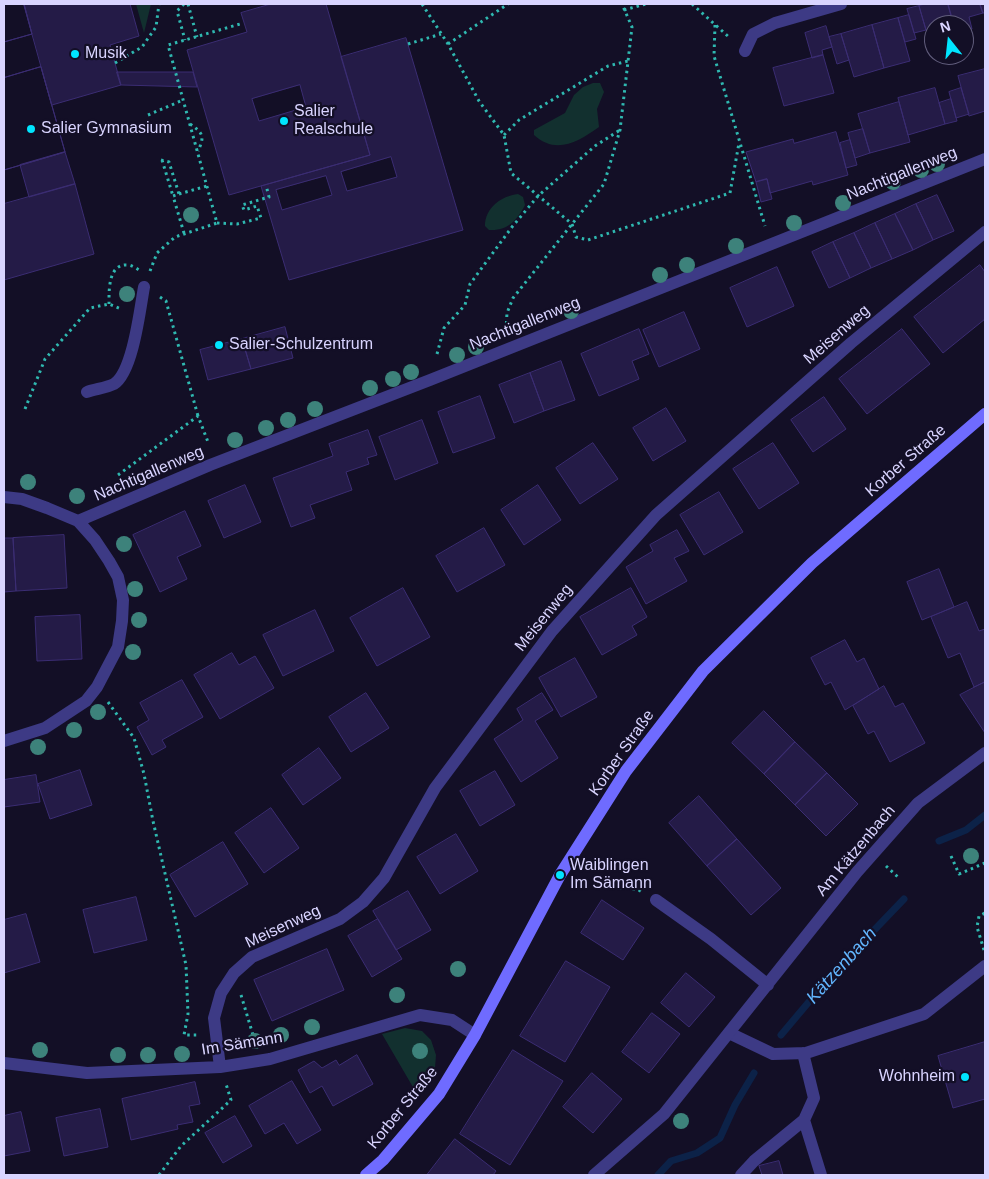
<!DOCTYPE html>
<meta charset="utf-8">
<style>
body{margin:0}
#map{position:relative;width:989px;height:1179px;overflow:hidden;background:#130f26;font-family:Helvetica,sans-serif}
canvas{display:block}
.frame{position:absolute;inset:0;border:5px solid #d9d4ff;pointer-events:none}
.north{position:absolute;left:924px;top:15px;width:50px;height:50px;box-sizing:border-box;background:#130f26;border:1px solid #625e7d;border-radius:50%;rotate:344deg;font-size:14px;font-weight:700;line-height:20px;text-align:center;color:#d9d4ff}
.north::after{content:'';display:block;margin:auto;width:18px;height:22px;background:#00e5ff;clip-path:polygon(50% 0,100% 100%,50% 72%,0 100%)}
</style>
<div id="map">
<canvas width="989" height="1179"></canvas>
<div class="frame"></div>
<div class="north">N</div>
</div>
<script>
const c = document.querySelector('canvas').getContext('2d');
c.lineJoin = 'round';
function fill(path, color) { c.fillStyle = color; c.fill(path, 'evenodd'); }
function strokePath(path, color, width, dash) { c.strokeStyle = color; c.lineWidth = width; c.lineCap = dash ? 'butt' : 'round'; c.setLineDash(dash || []); c.stroke(path); }
function label(font, color, halo, rows, align = 'center') {
  c.font = font + ' Helvetica,sans-serif'; c.lineWidth = 4.5; c.setLineDash([]); c.textBaseline = 'middle'; c.strokeStyle = halo; c.fillStyle = color; for (const [text, x, y, turn = 0] of rows) {
    c.save(); c.translate(x, y); c.rotate((+turn || 0) * Math.PI / 180); c.textAlign = isNaN(turn) ? turn : align; if (halo) c.strokeText(text, 0, 0); c.fillText(text, 0, 0); c.restore();
  }
}
fill(new Path2D(`
 M136,4H151L144,33Z
 M593,83H600L604,92L597,109L599,127C578,142 556,155 534,135V130L565,113L574,95L583,87Z
 M518,194L523,197L525,205C517,220 508,231 489,230L485,226C485,208 501,196 518,194Z
 M405,1028L422,1031L431,1040L436,1055L435,1068L417,1094L382,1034Z`), '#12302f');
strokePath(new Path2D(`
 M939,841L966,830L985,815
 M781,1035L834,972L904,899
 M658,1175L671,1161L697,1153L720,1138L735,1105L754,1073`), '#0c2248', 7);
const building = new Path2D(`
 M4,4H24L32,34L4,42Z
 M4,4H24L32,34L4,42Z
 M24,4H130L139,36L110,45L121,85L52,105Z
 M271,4H326L370,155L229,195L187,50L247,32L241,13ZM300,85L306,107L259,121L252,99Z
 M925,4H948L954,25H934V27L926,30L919,6Z
 M948,4H980L983,13L969,17L972,29L964,32V25H954Z
 M980,4H985V13H983Z
 M919,6L926,30L914,33L907,9Z
 M909,15L916,39L905,42L898,18Z
 M898,18L910,61L884,68L872,25Z
 M872,25L884,68L854,77L841,34Z
 M826,26L832,47L822,50L823,55L812,58L805,33Z
 M841,34L849,60L837,64L829,37Z
 M406,38L463,230L289,280L261,186L370,155L341,57ZM391,157L397,177L347,191L341,172ZM326,176L332,195L282,210L276,190Z
 M823,55L834,93L784,106L773,68Z
 M41,67L65,152L4,170V78Z
 M41,67L65,152L4,170V78Z
 M985,69V111L969,116L958,76Z
 M117,72H193L197,87L121,85Z
 M935,88L945,124L908,135L898,98Z
 M961,88L969,114L956,118L949,92Z
 M951,99L957,121L945,124L939,103Z
 M899,102L910,142L870,153L858,114Z
 M863,129L870,153L855,158L848,133Z
 M836,132L848,175L813,185L812,181L770,193L767,179L756,182L746,152L793,139L794,143Z
 M850,140L857,165L846,168L840,143Z
 M65,152L75,184L29,197L20,165Z
 M767,179L772,199L761,202L756,182Z
 M75,184L94,254L4,280V204Z
 M937,195L954,231L933,240L916,204Z
 M916,204L933,240L913,250L895,214Z
 M895,214L913,250L892,259L875,223Z
 M875,223L892,259L871,268L854,233Z
 M854,233L871,268L850,278L833,242Z
 M833,242L850,278L829,288L812,252Z
 M980,265L985,272V319L943,353L914,317Z
 M777,267L794,306L747,327L730,288Z
 M684,312L700,349L659,367L643,330Z
 M285,327L293,358L251,369L242,339Z
 M639,329L649,354L632,361L639,379L599,396L581,354Z
 M902,329L930,364L867,414L839,379Z
 M242,339L251,369L208,380L200,350Z
 M561,361L575,400L544,411L530,373Z
 M530,373L544,411L514,423L499,385Z
 M480,396L495,438L453,453L438,412Z
 M824,397L846,429L813,452L791,420Z
 M666,408L686,441L653,461L633,428Z
 M422,420L438,463L395,480L379,437Z
 M368,430L377,455L367,458L369,464L346,472L352,490L310,505L315,518L291,527L273,478L333,456L329,444Z
 M593,443L618,479L580,504L556,468Z
 M773,443L799,483L759,509L733,469Z
 M245,485L261,522L224,538L208,501Z
 M538,485L561,520L524,545L501,510Z
 M719,492L743,532L704,555L680,515Z
 M185,511L201,546L177,557L187,579L160,592L133,535Z
 M484,528L505,565L457,592L436,556Z
 M677,530L689,551L674,558L687,581L646,604L626,567L653,551L650,545Z
 M64,535L67,588L16,591L13,538Z
 M4,538H13L16,591L4,592Z
 M939,569L954,607L922,620L907,582Z
 M403,588L430,637L377,666L350,618Z
 M631,588L647,617L632,626L637,635L602,655L580,617Z
 M967,602L979,631L985,629V682L974,687L960,653L948,658L931,617Z
 M315,610L334,651L283,676L263,635Z
 M80,615L82,659L37,661L35,617Z
 M845,640L857,662L864,658L879,689L845,710L831,682L825,685L811,658Z
 M232,653L239,665L255,656L274,688L220,719L194,675Z
 M575,658L597,697L561,717L539,678Z
 M182,680L203,717L162,740L166,747L152,755L137,727L149,720L140,703Z
 M985,682V733L960,695Z
 M884,686L895,707L903,703L925,743L890,762L874,731L868,734L853,706Z
 M366,693L389,728L351,752L329,717Z
 M542,693L553,710L535,721L558,758L521,782L494,739L523,720L517,709Z
 M764,711L795,742L764,774L732,743Z
 M795,742L827,773L795,805L764,774Z
 M319,748L341,778L303,805L282,775Z
 M80,770L92,805L50,819L38,784Z
 M495,771L515,805L480,826L460,791Z
 M827,773L858,804L826,836L795,805Z
 M36,775L40,802L4,807V780Z
 M699,796L737,839L707,866L669,823Z
 M271,808L299,848L264,873L235,833Z
 M456,834L478,871L440,894L417,857Z
 M737,839L781,888L751,915L707,866Z
 M223,842L248,884L195,917L170,875Z
 M408,891L431,930L396,950L373,911Z
 M136,897L147,940L94,953L83,910Z
 M602,900L644,928L623,960L581,933Z
 M26,914L40,962L4,973V920Z
 M378,919L402,959L372,977L348,936Z
 M327,949L344,990L272,1021L254,980Z
 M566,961L610,987L565,1062L520,1036Z
 M686,973L715,997L689,1027L661,1003Z
 M652,1013L680,1034L649,1073L622,1052Z
 M985,1042V1099L953,1108L938,1056Z
 M513,1050L563,1081L510,1165L460,1134Z
 M357,1055L373,1084L333,1106L322,1086L310,1093L298,1070L314,1061L322,1068L336,1060L339,1065Z
 M592,1073L622,1099L593,1133L563,1107Z
 M292,1081L321,1130L297,1144L284,1123L265,1134L249,1106Z
 M195,1082L200,1104L189,1106L193,1122L177,1125L178,1129L131,1140L122,1099Z
 M100,1109L108,1147L64,1156L56,1118Z
 M21,1112L30,1151L4,1156V1116Z
 M235,1116L252,1146L223,1163L205,1133Z
 M455,1139L496,1171L493,1175H427Z
 M779,1161L783,1175H762L759,1166Z`);
fill(building, '#241b47');
strokePath(building, '#3b2d73', 1);
strokePath(new Path2D(`
 M184,4L177,11L185,40
 M188,4L197,37
 M422,4L448,44L479,101L504,135L511,173L572,224L576,237L588,240L730,193L739,143
 M692,4L730,38
 M624,10L646,4
 M715,25L714,56L765,226
 M408,44L441,34
 M448,44L508,4
 M115,63L142,47L156,27L159,4
 M148,115L183,100
 M190,124C203,133 205,136 198,151
 M504,135L519,120L608,66L628,61
 M161,160L169,162L179,194L173,196L184,233
 M162,160L173,196
 M179,194L207,186
 M217,223L237,224L261,218L257,206L244,210L242,205L269,197L266,185
 M150,271L157,253L175,237L217,223L168,45L240,24
 M160,297L166,301L198,416
 M109,304C109,291 108,263 128,265C131,265 136,268 139,270
 M506,330L507,313L513,298L604,184L620,130L632,27L622,4
 M437,354L444,328L465,305L470,284L512,227L538,196L595,146L620,130
 M25,409L45,359L90,308L109,304L121,309
 M118,475L198,416L208,442
 M108,702L134,738L144,774L153,821L186,965L188,1014L184,1035H198
 M951,856L959,874L985,863
 M886,866L899,878
 M596,877L618,888L637,889L642,892
 M984,950L977,927L979,916L985,913
 M241,995L253,1035
 M159,1175L181,1146L231,1100L226,1084`), '#2fb8b0', 3, [2.5, 4]);
strokePath(new Path2D(`
 M87,392C95,389 106,388 114,384C133,372 140,309 144,287
 M729,1033L773,1054L806,1053L924,1014L985,966
 M803,1053L814,1098L804,1120L821,1175
 M741,1175L754,1161L804,1120`), '#3d3a85', 12);
strokePath(new Path2D(`
 M745,51L753,34L775,23L841,4
 M4,497L22,499L47,508L78,521L95,540L109,561L118,577L123,600L122,621L118,647L97,687L86,701L45,728L4,741
 M78,521L210,465L430,380L985,159
 M656,900L711,939L768,985
 M4,1063L87,1073L220,1067L270,1059L420,1015L452,1020L475,1035
 M220,1067L214,1018L221,993L234,973L252,957L340,919L363,902L384,878L435,788L552,631L656,515L851,343L985,232
 M594,1175L664,1114L857,872L918,803L985,753`), '#3d3a85', 12);
strokePath(new Path2D(`
 M366,1175L383,1160L439,1094L475,1035L560,875L626,771L703,671L812,563L985,414`), '#6f6bff', 12);
c.fillStyle = '#3d827b';
for (const [x, y] of [
 [937,164],
 [921,170],
 [893,182],
 [843,203],
 [191,215],
 [794,223],
 [736,246],
 [687,265],
 [660,275],
 [127,294],
 [571,311],
 [476,347],
 [457,355],
 [411,372],
 [393,379],
 [370,388],
 [315,409],
 [288,420],
 [266,428],
 [235,440],
 [28,482],
 [77,496],
 [124,544],
 [135,589],
 [139,620],
 [133,652],
 [98,712],
 [74,730],
 [38,747],
 [971,856],
 [458,969],
 [397,995],
 [312,1027],
 [281,1035],
 [255,1041],
 [40,1050],
 [420,1051],
 [182,1054],
 [118,1055],
 [148,1055],
 [681,1121]
]) { c.beginPath(); c.arc(x, y, 8, 0, 2 * Math.PI); c.fill(); }
for (const [x, y, r, color] of [
 [75,54,5,"#00e5ff"],
 [284,121,5,"#00e5ff"],
 [31,129,5,"#00e5ff"],
 [219,345,5,"#00e5ff"],
 [560,875,5,"#00e5ff"],
 [965,1077,5,"#00e5ff"]
]) { const dot = new Path2D(); dot.arc(x, y, r, 0, 2 * Math.PI); c.fillStyle = color; c.fill(dot); strokePath(dot, '#130f26', 2); }
label('16px', '#d9d4ff', '#130f26', [
 ["Musik",85,54],
 ["Salier",294,112],
 ["Realschule",294,130],
 ["Salier Gymnasium",41,129],
 ["Salier-Schulzentrum",229,345],
 ["Waiblingen",570,866],
 ["Im Sämann",570,884],
 ["Wohnheim",955,1077,"right"]
], 'left');
label('16px', '#d9d4ff', '#130f26', [
 ["Nachtigallenweg",902,174,-22],
 ["Nachtigallenweg",525,324,-22],
 ["Meisenweg",837,335,-41],
 ["Korber Straße",906,461,-41],
 ["Nachtigallenweg",149,474,-23],
 ["Meisenweg",544,618,-51],
 ["Korber Straße",622,753,-55],
 ["Am Kätzenbach",856,851,-50],
 ["Meisenweg",283,927,-25],
 ["Im Sämann",242,1044,-9],
 ["Korber Straße",403,1108,-51]
]);
label('italic 18px', '#62b6ff', '#130f26', [
 ["Kätzenbach",842,966,-48]
]);
</script>
